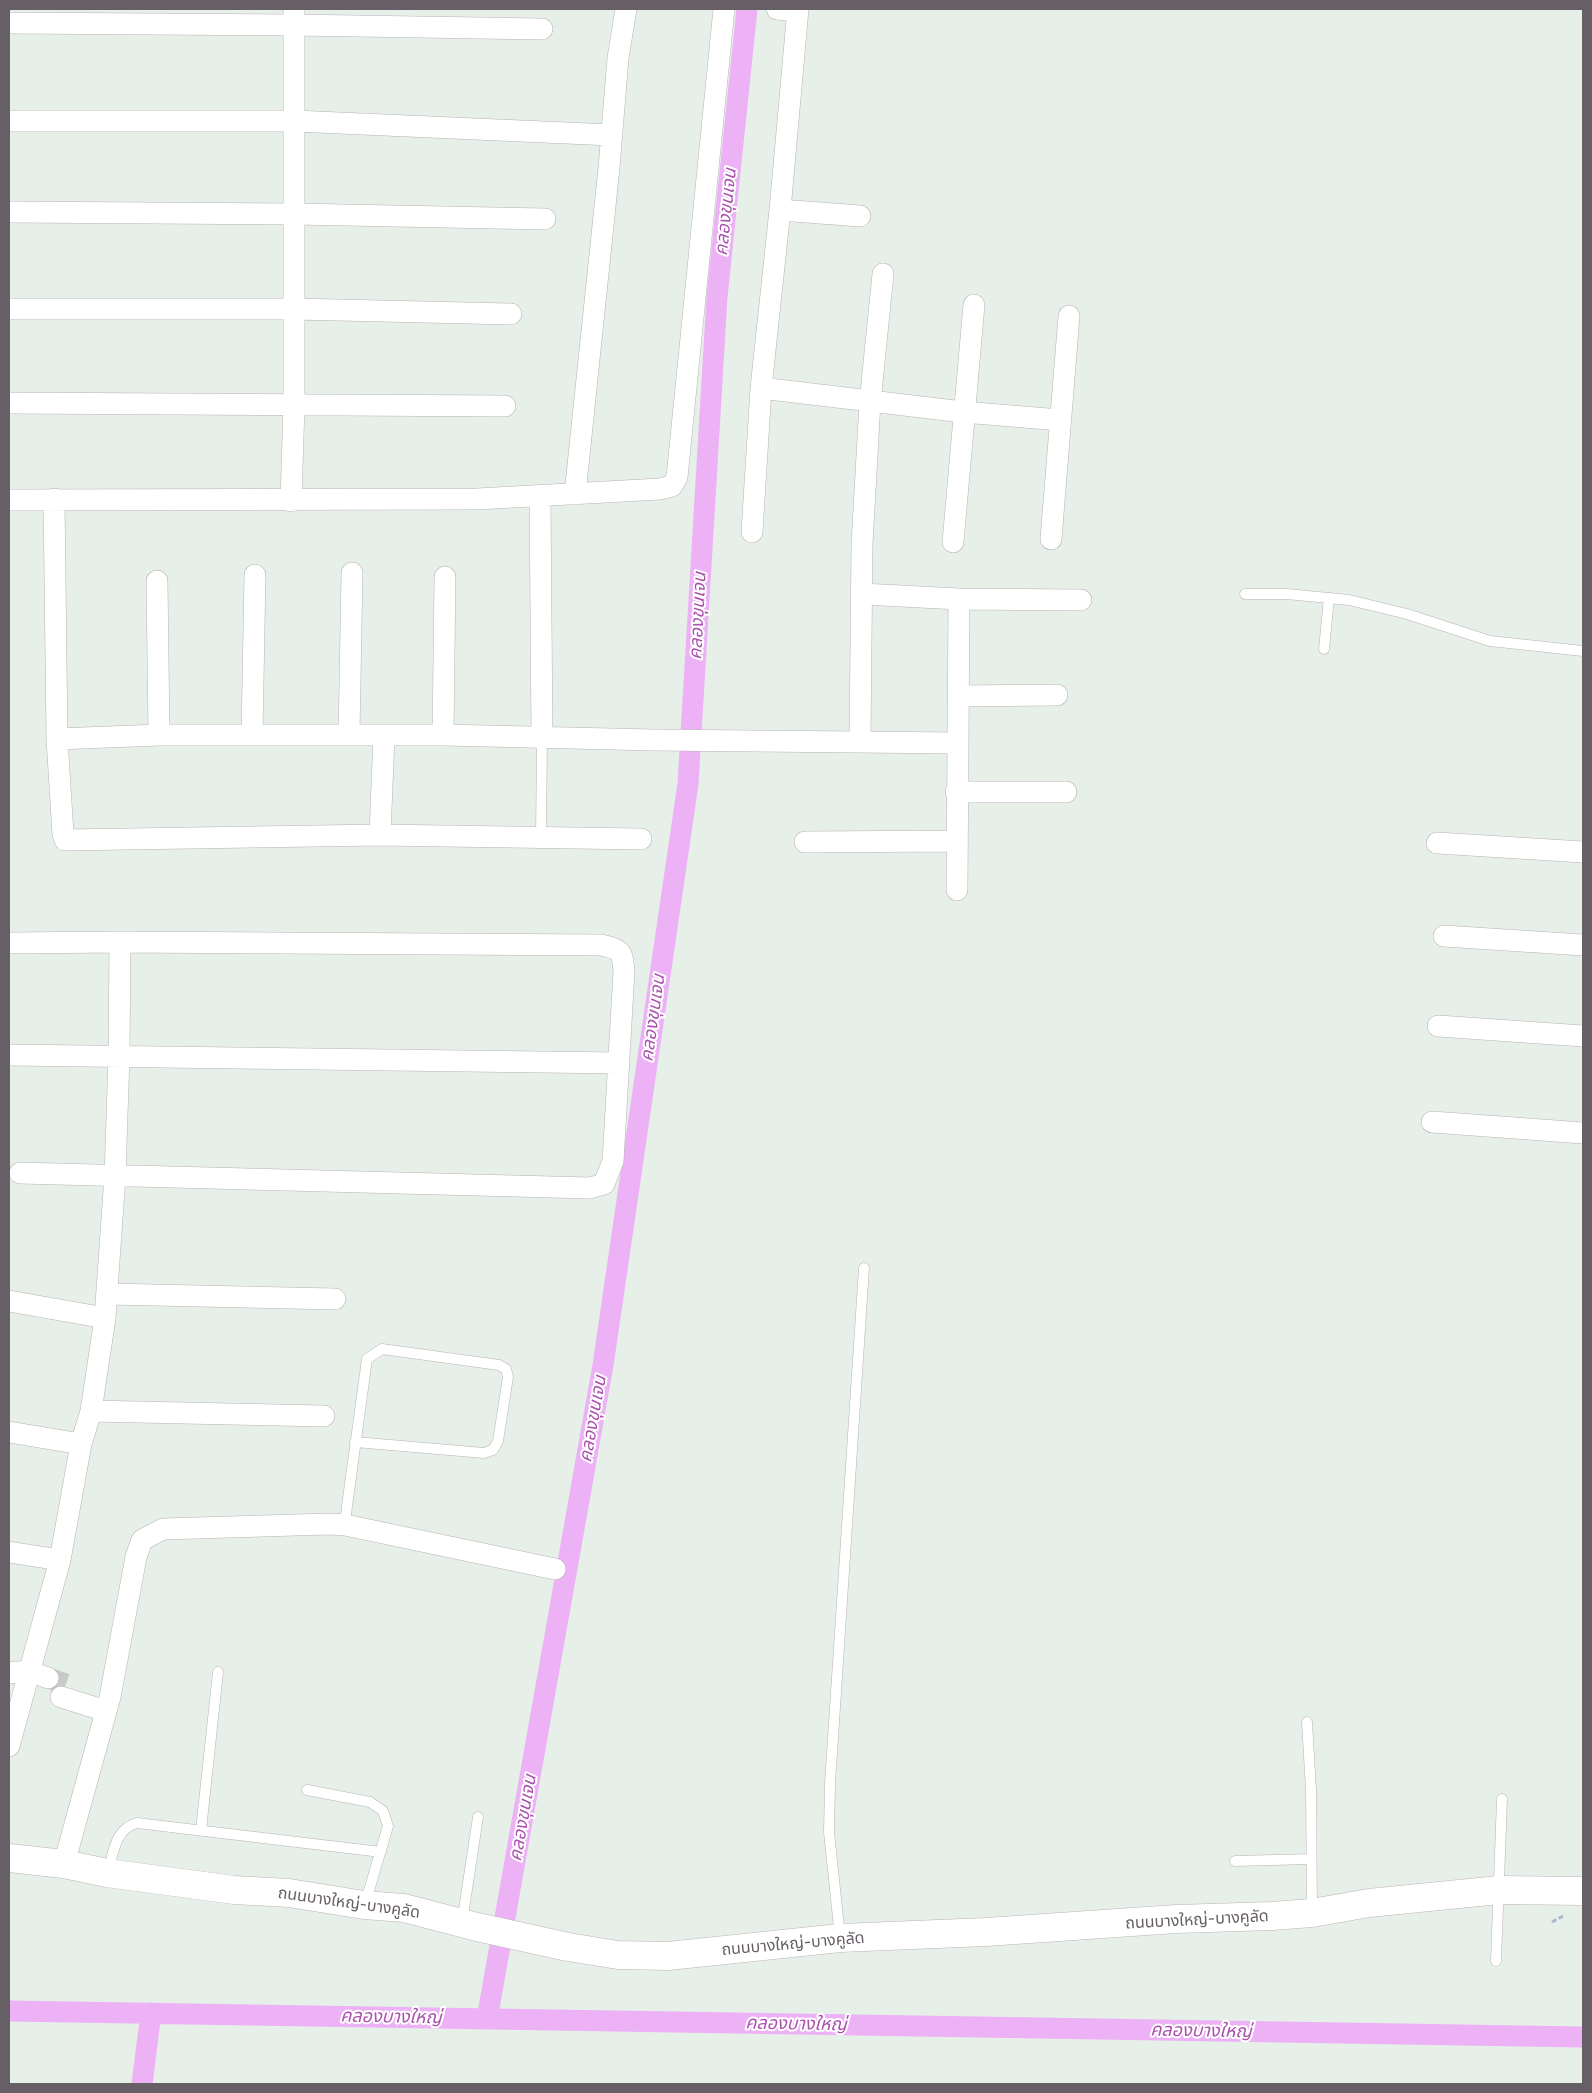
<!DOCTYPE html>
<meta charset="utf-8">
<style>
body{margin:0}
#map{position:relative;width:1592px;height:2093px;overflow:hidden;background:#e7efe9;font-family:Inter,sans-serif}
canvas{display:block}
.frame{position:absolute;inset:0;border:10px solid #665f66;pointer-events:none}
</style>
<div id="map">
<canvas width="1592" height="2093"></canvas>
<div class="frame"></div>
</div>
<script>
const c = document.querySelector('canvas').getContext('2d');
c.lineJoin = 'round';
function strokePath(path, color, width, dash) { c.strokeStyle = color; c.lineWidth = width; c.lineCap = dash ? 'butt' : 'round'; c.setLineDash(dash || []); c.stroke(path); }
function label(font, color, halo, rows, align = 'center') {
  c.font = font + ' Inter,"Noto Sans Thai",sans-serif'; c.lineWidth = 4; c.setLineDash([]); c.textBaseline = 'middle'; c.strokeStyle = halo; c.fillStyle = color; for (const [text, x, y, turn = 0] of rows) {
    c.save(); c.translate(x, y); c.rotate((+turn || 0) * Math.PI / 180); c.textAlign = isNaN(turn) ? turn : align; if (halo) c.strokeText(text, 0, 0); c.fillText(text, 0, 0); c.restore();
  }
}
strokePath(new Path2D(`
 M9,2011L1583,2037
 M487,2019L603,1365L688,784L717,297L747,9
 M142,2084L151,2013`), '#edb1f6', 21);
strokePath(new Path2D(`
 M48,1678L66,1684`), '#c7cbc8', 21, [21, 11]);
const lane = new Path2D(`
 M1245,594H1287L1349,600L1407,614L1490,641L1583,651
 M1324,649L1329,598
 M541,837L542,737
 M345,1525L347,1506L367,1359L382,1349L499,1365L506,1369L508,1377L498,1441L493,1450L484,1453L355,1442
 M1307,1722L1311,1790L1312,1911
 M307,1790L370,1802L383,1811L388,1826L365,1904
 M201,1830L218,1672
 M1235,1861L1311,1859
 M108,1871C114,1851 115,1829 137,1823L381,1852
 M462,1922L478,1817
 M840,1937L829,1832L830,1783L864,1268
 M1496,1961L1502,1799`);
const street = new Path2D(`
 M777,9L798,11
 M9,23L294,25L542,29
 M9,121H294L612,135
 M780,210L860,216
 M9,212L294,214L545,219
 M9,309H294L511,314
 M761,388L963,412L1060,420
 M9,403L505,406
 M575,494L609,168L618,58L626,9
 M540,497L542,737
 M54,499L57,739L63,834L65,840L380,835L641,839
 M9,500L477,499L660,489L672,486L677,477L724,9
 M291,501L294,405V9
 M752,532L761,388L780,210L798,9
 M1051,539L1069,316
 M953,542L974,305
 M157,581L159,735
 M862,594L959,599L1081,600
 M959,696L1057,695
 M252,735L255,575
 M349,735L352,573
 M443,735L445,577
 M57,739L159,735H443L654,740L958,743
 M860,742L862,544L870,402L883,274
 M956,792H1066
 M380,835L384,736
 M805,842L956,841
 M1437,843L1583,852
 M957,890L959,599
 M1444,936L1583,945
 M9,943L120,942L119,1056L115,1176L105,1318L91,1411L81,1444L60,1560L9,1746
 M1438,1026L1583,1036
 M9,1055L618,1063
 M1432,1122L1583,1133
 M20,1173L590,1188L604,1184L613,1161L624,971C622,950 621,950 601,945L120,942
 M108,1294L335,1299
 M9,1301L105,1318
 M91,1411L324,1416
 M9,1432L81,1444
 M9,1552L60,1560
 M9,1673L29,1671L48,1678
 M61,1697L106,1711
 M64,1864L110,1697L136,1557L142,1540L163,1529L329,1524L345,1525L555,1569`);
const secondary = new Path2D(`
 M9,1858L64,1864L107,1873L234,1890L289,1893L364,1905L404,1908L477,1927L568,1947L618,1955L668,1956L840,1938L986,1932L1176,1919L1272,1916L1312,1913L1369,1903L1499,1890L1583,1891`);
strokePath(lane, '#b8b2b8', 11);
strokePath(street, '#b8b2b8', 22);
strokePath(secondary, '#bab3ba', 29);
strokePath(new Path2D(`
 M1552,1922L1565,1915`), '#acb8d4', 3, [5, 2.5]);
strokePath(lane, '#fff', 10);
strokePath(street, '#fff', 21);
strokePath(secondary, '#fff', 28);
label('16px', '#665f66', '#fff', [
 ["ถนนบางใหญ่-บางคูลัด",349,1903,8],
 ["ถนนบางใหญ่-บางคูลัด",1197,1920,-3],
 ["ถนนบางใหญ่-บางคูลัด",793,1944,-5]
]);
label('italic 18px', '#ab52af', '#fff', [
 ["คลองขุนเจน",726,212,-84],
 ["คลองขุนเจน",698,616,-87],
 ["คลองขุนเจน",653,1018,-82],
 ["คลองขุนเจน",593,1419,-80],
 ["คลองขุนเจน",523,1818,-80],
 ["คลองบางใหญ่",391,2017,1],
 ["คลองบางใหญ่",796,2024,1],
 ["คลองบางใหญ่",1201,2031,1]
]);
</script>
